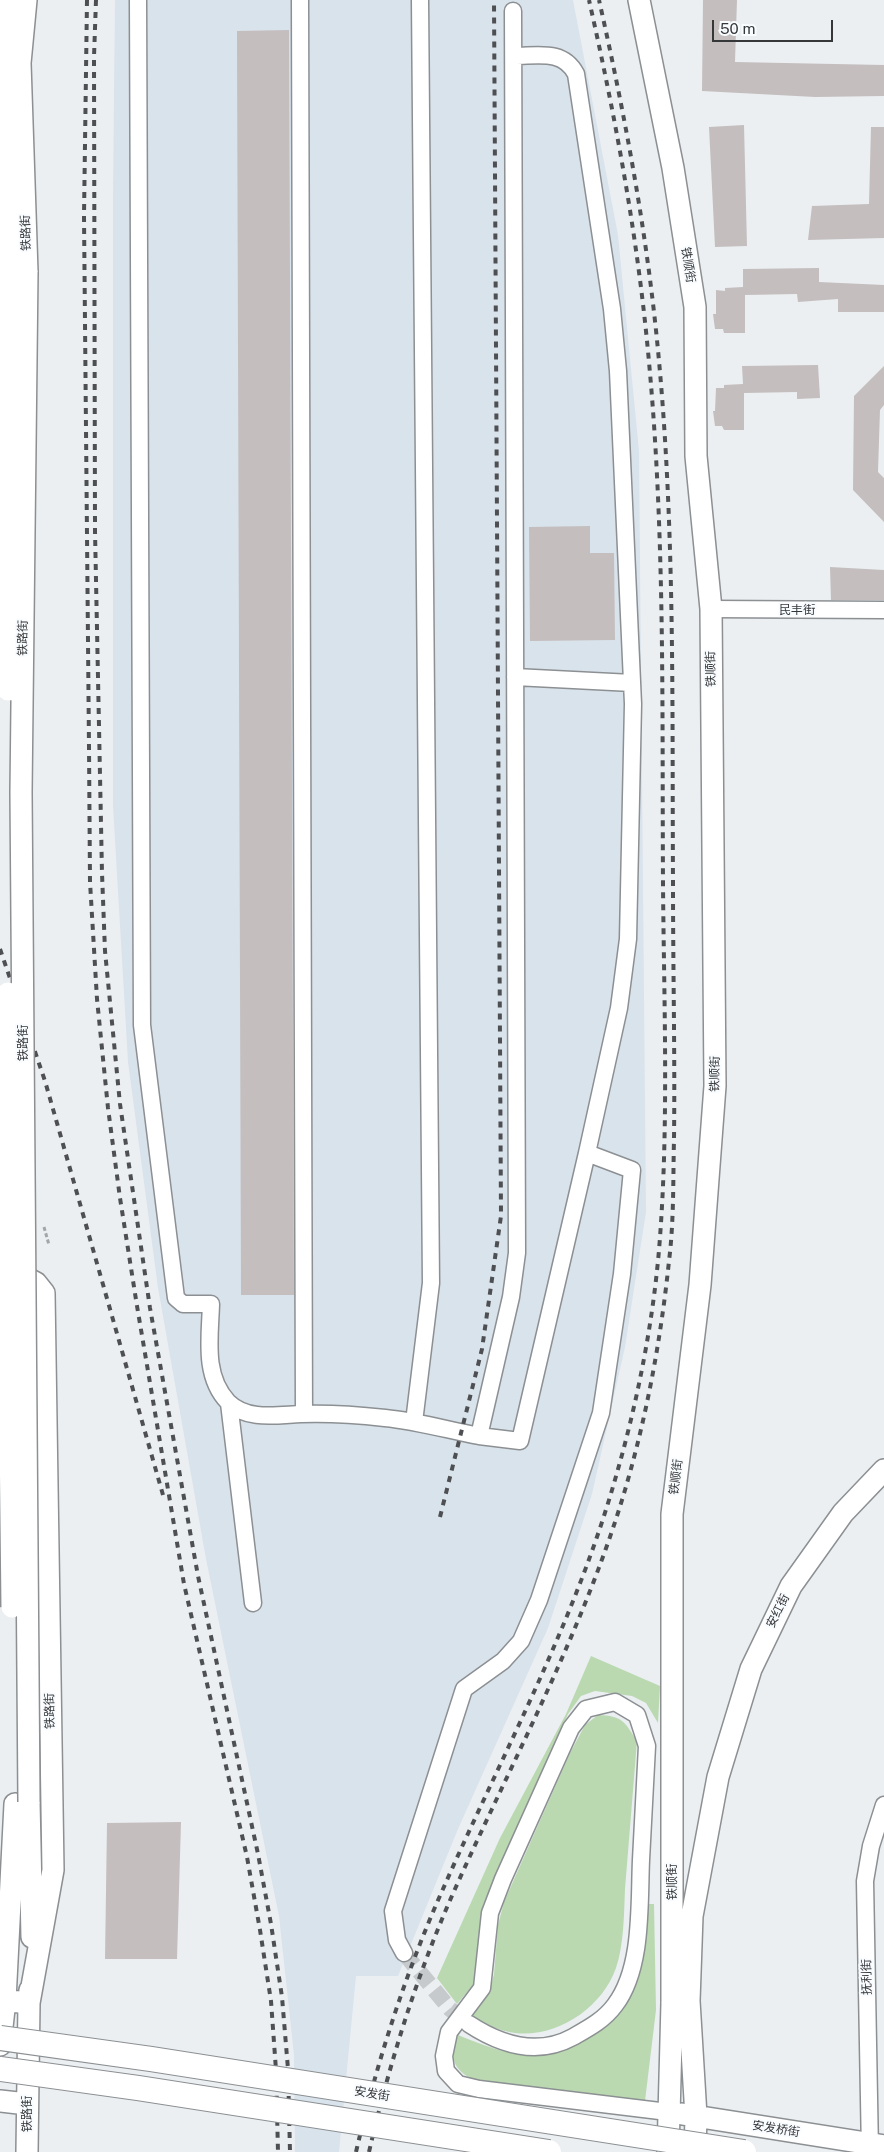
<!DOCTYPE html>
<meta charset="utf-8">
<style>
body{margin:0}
#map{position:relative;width:884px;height:2152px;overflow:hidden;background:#ebeff2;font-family:"Public Sans",sans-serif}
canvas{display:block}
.scale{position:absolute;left:712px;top:20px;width:121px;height:22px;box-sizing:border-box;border:2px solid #363739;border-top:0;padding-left:6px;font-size:15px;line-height:18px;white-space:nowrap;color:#363739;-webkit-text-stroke:4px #f9fcff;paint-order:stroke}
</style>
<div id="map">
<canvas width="884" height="2152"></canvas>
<div class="scale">50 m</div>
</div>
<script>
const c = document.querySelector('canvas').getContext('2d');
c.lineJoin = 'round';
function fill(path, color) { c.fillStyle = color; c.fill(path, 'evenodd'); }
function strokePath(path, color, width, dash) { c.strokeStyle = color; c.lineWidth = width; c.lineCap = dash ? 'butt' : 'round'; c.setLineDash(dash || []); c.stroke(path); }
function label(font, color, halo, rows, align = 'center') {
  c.font = font + ' "Public Sans","Noto Sans SC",sans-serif'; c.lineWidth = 4; c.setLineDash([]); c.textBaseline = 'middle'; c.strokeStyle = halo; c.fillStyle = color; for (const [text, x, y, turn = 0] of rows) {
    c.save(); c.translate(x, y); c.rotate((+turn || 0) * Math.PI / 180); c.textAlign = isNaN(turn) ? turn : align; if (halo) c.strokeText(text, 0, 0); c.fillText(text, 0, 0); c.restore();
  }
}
fill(new Path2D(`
 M115,0H573L618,235L639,451L646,1212L625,1347L592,1494L548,1628L458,1829L398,1976H356L339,2152H295L294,2055L279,1916L206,1559L158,1288L128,1062L113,806V195Z`), '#d9e3ec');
fill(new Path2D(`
 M591,1656L660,1686L658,1723L646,1703L632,1696L595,1691L581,1696L568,1714L483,1905L478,1939L477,1968L473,1985L457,2004L437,1978L500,1838L566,1714Z
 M598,1715C623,1716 624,1721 637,1741C633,1790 629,1840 625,1889C624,1913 624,1945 616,1968C602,2008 557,2038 515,2033C500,2031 485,2024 472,2017L490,1990L494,1974L498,1925L504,1902L570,1753L585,1725Z
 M648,1904H654L656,2010L645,2101L478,2082C455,2072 447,2059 458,2035C483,2045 510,2057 537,2054C549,2053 595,2025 609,2018Z`), '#bad9b1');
fill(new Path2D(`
 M703,0H737L735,62L884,65V96L815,97L702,91Z
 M289,30L294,1295H241L237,31Z
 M744,125L747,246L715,247L709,127Z
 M871,127H884V238L808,240L812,206L869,204Z
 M819,268V282L884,285V312H838V299L798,302L797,294L745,295V333H724L723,329H715L713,314H716V290L725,291V288L743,287V269Z
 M818,365L820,398L797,399V392L744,393V430H724L722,426H715L713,411H715L716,388H724V385L743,384L742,366Z
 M884,366V405L880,410L878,472L884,478V522L853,490L854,396Z
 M590,526V553H614L615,640L530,641L529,527Z
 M830,567L884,570V600H831Z
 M181,1822L177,1959H105L107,1823Z`), '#c4bebe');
strokePath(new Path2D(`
 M404,1953L450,2009L469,2024`), '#c7cacd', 16, [16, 8]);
const minor = new Path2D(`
 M138,0L142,1025L176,1298L183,1304H211C210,1337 203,1376 228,1402C247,1421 277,1415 301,1414C328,1413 358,1415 385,1418C416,1421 448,1430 479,1436L511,1297L517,1253L513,11
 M300,0L304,1414
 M711,609L884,610
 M515,677L632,683
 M229,1403L253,1603
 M414,1422L431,1283L420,0
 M479,1436L520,1441L587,1153
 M404,1953L397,1940L393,1911L464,1689L503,1661L521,1641L539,1600L601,1413L622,1274L632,1170L587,1153L619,1008L628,939L633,704L618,371L612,309L576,74C563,49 538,56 514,56
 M469,2024C501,2045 538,2056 573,2037C589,2028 604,2020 615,2005C643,1968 639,1905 641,1860C643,1822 645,1784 647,1746L637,1715L615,1702L586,1709L571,1728L503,1879L490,1913L482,1988L449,2032L444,2056L446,2071L458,2084L479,2089L668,2112
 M870,2152L865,1881L871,1846L884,1805`);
const major = new Path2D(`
 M5,0L3,22L8,277
 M26,0L20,63L27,272
 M639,0L673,168L695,307L696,456L711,609L715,1086L700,1285L672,1514V2003L668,2152
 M11,1270L36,1283L44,1293L53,1870L29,2003L27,2152
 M29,1802L32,1937
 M0,2000L29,2003L30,1990
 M5,2000L15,1804
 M0,2045L5,2000L3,1986
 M0,2101L27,2104
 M682,2114L884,2146
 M695,2152L696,2116L689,2001L692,1916L718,1777L751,1669L791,1586L843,1513L884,1470`);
strokePath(minor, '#8c9093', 19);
strokePath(major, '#8c9093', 24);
strokePath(new Path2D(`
 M44,1227L49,1245`), '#a3a6a8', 3, [4, 2.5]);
strokePath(minor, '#fff', 16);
strokePath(major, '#fff', 21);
strokePath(new Path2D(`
 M87,0L84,216L89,747L90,882L97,999L108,1108L120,1198L137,1306L184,1584L247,1857L260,1930L271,2001L276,2070L278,2152
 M96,0L94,57L95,531L102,873L105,951L120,1104L150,1308L198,1576L258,1854L271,1924L282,1997L288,2069L290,2152
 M0,949L45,1081L163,1495
 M440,1517L482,1349L501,1216L494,0
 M356,2152C377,2062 405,1974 443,1889C501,1757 571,1629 612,1490C635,1413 652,1331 659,1250C669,1129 664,1006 663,884C662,710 665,535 649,362C638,239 616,120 589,0
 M369,2152C390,2061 417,1974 455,1889C514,1757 584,1629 625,1490C647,1415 661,1338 669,1261C674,1221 673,1180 674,1139C675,1054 673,969 673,883C672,710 675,535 659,361C648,239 626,120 599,0`), '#4e4f52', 4, [6, 6]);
const majorBridge = new Path2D(`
 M27,272L21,792L29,1802
 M8,277V690
 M8,993V1256L12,1607`);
const highwayBridge = new Path2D(`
 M0,2038L151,2059L744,2152
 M0,2069L138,2088L549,2152`);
strokePath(majorBridge, '#8c9093', 24, []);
strokePath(highwayBridge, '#8c9093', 26, []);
strokePath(majorBridge, '#fff', 21);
strokePath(highwayBridge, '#fff', 24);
label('12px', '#363739', '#f9fcff', [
 ["铁路街",26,233,-92],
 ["铁顺街",688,265,81],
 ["民丰街",797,610],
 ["铁路街",23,638,-89],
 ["铁顺街",711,669,-91],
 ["铁路街",23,1043,-90],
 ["铁顺街",715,1074,-89],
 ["铁顺街",676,1477,-83],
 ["安红街",778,1611,-63],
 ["铁路街",50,1711,-91],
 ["铁顺街",672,1882,-90],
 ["抚利街",867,1977,-91],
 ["安发街",372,2094,9],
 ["铁路街",27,2114,-90],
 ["安发桥街",776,2129,9]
]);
</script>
